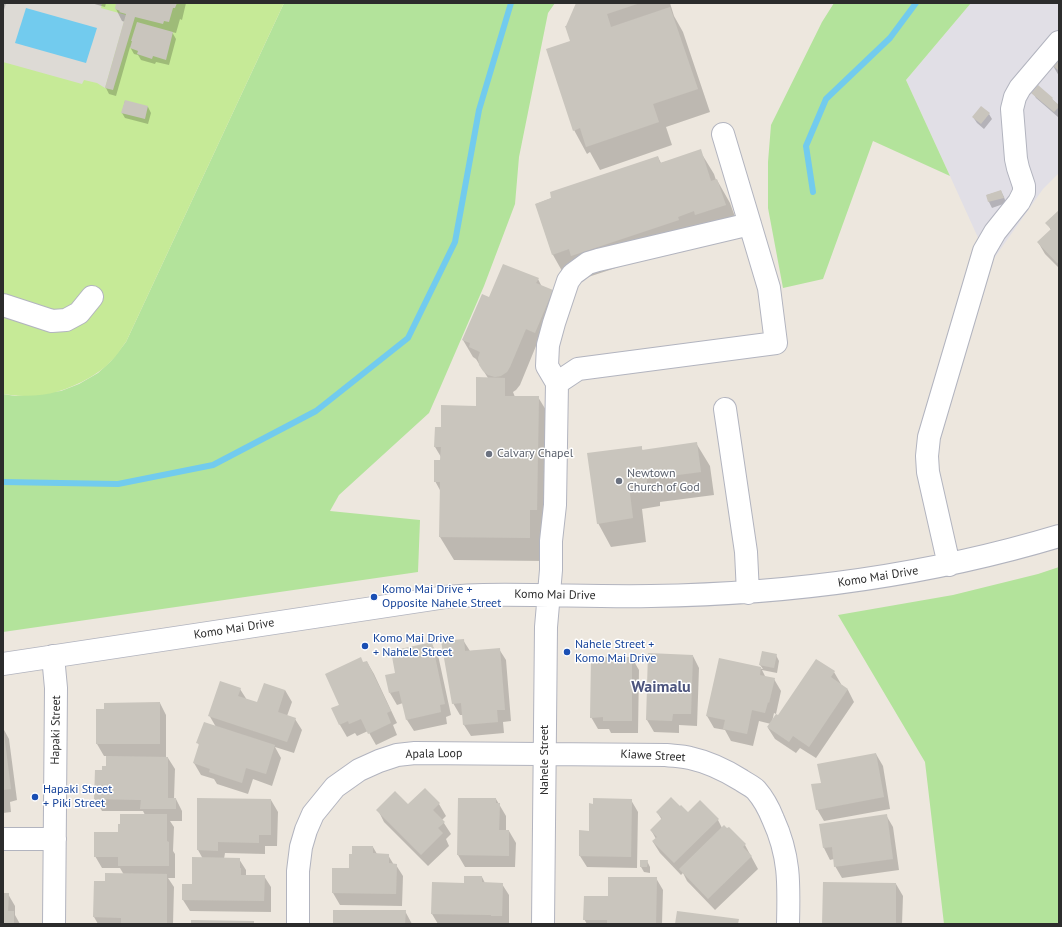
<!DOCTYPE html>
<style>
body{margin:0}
#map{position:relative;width:1062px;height:927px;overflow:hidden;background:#ede7de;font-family:"PT Sans",sans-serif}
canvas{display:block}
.frame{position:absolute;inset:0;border:4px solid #2c2c2c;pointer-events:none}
</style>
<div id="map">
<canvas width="1062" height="927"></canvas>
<div class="frame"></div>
</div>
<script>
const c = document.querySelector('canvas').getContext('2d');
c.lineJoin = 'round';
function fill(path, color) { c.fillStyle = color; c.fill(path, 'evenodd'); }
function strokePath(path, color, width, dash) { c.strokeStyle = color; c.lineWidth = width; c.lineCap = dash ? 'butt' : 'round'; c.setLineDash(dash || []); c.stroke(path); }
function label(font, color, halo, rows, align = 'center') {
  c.font = font + ' "PT Sans",sans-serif'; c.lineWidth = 3; c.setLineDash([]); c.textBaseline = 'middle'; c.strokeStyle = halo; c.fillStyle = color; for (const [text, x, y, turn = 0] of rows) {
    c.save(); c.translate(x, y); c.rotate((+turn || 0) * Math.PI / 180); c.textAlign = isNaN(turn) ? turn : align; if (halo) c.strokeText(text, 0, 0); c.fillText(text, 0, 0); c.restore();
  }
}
fill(new Path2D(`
 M971,3H1059V173L1043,189L990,264L950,176L906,80Z`), '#e1dfe6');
fill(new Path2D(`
 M284,3H555L548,13L519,157L515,204L484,286L440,388L429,413L339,495L330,511L420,520L418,572L3,632V394L15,396L61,391L79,384L98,373L111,361L126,342Z
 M834,3H971L906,80L950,176L873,141L823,279L783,288L768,208V162L771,125L822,22Z
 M1059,567V924H944L925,762L838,615L953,595L1038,574Z`), '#b3e39b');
fill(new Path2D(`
 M3,3H284L126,342C121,348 117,356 111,361C105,368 97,373 89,378C61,394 35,399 3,394Z`), '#c6ea97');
fill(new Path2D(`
 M4,3H102L101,8L126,15L105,88L97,83L84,80L82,84L3,62V8Z`), '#dddad5');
fill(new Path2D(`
 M26,8L97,28L86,63L15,43Z`), '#72cbee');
fill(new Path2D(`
 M3,3H6L3,13Z
 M91,3H106L105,7Z
 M117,3H186L182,20L180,19L176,33L172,32L176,39L169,65L156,62L155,64L141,60L138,55L134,54L130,47L116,96L109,94L106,88L125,22L122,21L116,9Z
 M577,3H670L674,16L683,32L710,112L666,127L672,145L600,170L590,152L587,154L574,130L571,41Z
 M1059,56V76L1052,64Z
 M1033,93L1052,99L1059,106V116L1058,117L1036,98Z
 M125,101L148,107L151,113L148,124L125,118L122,113Z
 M989,114L992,119L984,129L977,123L973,117Z
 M700,151L714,174L716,180H717L730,203L739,228L585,278H566L553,255L536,204L658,157L661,163Z
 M1001,191L1004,197L1006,203L992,208L989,202L987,195Z
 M1059,211V268L1045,254L1038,242L1051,230L1047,223Z
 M538,279L542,287L553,291L563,309L545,350L536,346L520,385L516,390L513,392L515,397H538L552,420L543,561L454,560L440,537L441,492L435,481L441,461V457L435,447L436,428H442L477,407L488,378L476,359L473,357L463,340L489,298Z
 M696,443L710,466L714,495L660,502V506L642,509L646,542L611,547L598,523L641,447L643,451Z
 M463,640L470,651L499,649L506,660L511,721L503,722L504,733L471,736L464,725L463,715H460L453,703Z
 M431,643L438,655L451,715L446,717L447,724L414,731L407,720L403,703L397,705L390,693L397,674Z
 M776,655L779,661L777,673L762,670L766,678L774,679L781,691L776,714L774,713L772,722L778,716L834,672L841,684L840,685L848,690L854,702L816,758L800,748L796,753L775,739L768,728L771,724L759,721L753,746L731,741L725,730L714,728L707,716L720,659L763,669L760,665Z
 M693,656L699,668L697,726L679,725V733L654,732L647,720Z
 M632,658L639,670L638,733H611L609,729H598L591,717Z
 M367,662L374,674L397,723L393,725L397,735L376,745L368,731L357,736L355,733L347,737L340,725L333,708L340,705L363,664Z
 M240,689L247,700L258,704L285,690L292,702L287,716L295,719L302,730L294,753L275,747L281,758L272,786L253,779L248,794L217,784L214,779L201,775L194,763L200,747L198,743L216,727L209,715Z
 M160,703L166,715V758H168L175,769L174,799H176L182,811V821H170L174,827L173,851L175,854V878H168L174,887L173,924H98L94,917L95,882H106L124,875L120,868H102L95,856L119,833L121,825L145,815L143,811H102L95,799L96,771H103L107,768V756H104L97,744V710Z
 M3,728L9,739L17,800L10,802L11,812L3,813Z
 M876,754L883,766L890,809L824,821L817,809L822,784Z
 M425,789L439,804L446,816L442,820L451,834L446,839L449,846L428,866L384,822L378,810L408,806Z
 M496,799L506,816V831H509L516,843L515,867H465L458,855Z
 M271,800L278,812L277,846H265V854L225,853L224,859H239L246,870V876H264L271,887V912L190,911L183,900L193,885L203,859L198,850Z
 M631,800L638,812L637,868L587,867L580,856L590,832L594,805Z
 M657,812L688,814L718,820L722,828L745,845L758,869L715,910L687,881L683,873L681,875L660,853L653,842L656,839L651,830L662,820Z
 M886,815L893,827L899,870L842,878L835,866L834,859L830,860L824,848L820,825Z
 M373,847L377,854L388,855L394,865H396L403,876L402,906L340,905L333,893V869H350Z
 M647,861L650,867V873L644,872L641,867Z
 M482,877L485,883L502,884L509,895V924H438L432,914L465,884Z
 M656,878L663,890L662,924H587L584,919L609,897Z
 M896,884L903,896L902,924H823Z
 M3,894H8L15,906V915L20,924H3Z
 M405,911L412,924H334Z`), '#0003');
strokePath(new Path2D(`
 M813,192L806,146L826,99L890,38L916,3
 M3,482L118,484L213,465L316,411L408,338L455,242L479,110L511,3`), '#72cbee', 6);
fill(new Path2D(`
 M116,3H177L175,8H173L169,22L164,21L163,24L135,17L113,90L105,88L126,14L119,12L120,11L115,9Z
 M576,3H640L607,14L611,27L670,7L698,89L653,104L659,122L586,147L580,128L573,131L546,49L570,41L565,26H566Z
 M137,22L173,32L166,60L153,56L152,59L137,54L138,51L130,48L132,41H131Z
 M1059,54V71L1051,64Z
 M1038,85L1053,98L1052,99L1059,105V107L1054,112L1031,93Z
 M125,100L148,106L145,119L121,113Z
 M981,106L990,113L981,124L972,117Z
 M701,149L711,181L717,179L726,205L695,215L694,211L678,217L679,220L571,256L569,249L552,255L535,204L551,198L550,192L658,156L660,163Z
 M1001,190L1004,198L988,202L986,195Z
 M1059,210V262L1057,263L1037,242L1051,229L1045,223Z
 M503,264L539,278L536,283L553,290L535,333L526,329L510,367L507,372L501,376L495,377L488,375L483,371L479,365L478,358L480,352L469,347L470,343L462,340L482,294L489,297Z
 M476,377L505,378V396H539L537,510H530V538L439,537L440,482H434V460H440L441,447H434L435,427H441V405L476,406Z
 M697,442L701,472L647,479V483L629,486L633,518L597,524L587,453L642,446V450Z
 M464,639L465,651L500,648L505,710H497L498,722L463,725L461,703L452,704L441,641Z
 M432,642L445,704L440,705L441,712L406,720L399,691L389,693L385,675L395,673L391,651Z
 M762,651L777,654L774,668L759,665Z
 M648,653L693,655L691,714H673L672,721L646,720Z
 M361,657L363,662L367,661L391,711L387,713L391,723L368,734L361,719L349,724L348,721L339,725L331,708L339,705L325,674Z
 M591,657H632V721H603V717L590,718Z
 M719,658L761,667L760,675L775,678L769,703L768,702L765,713L752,710L747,734L723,729L725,720L706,716Z
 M816,659L835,671L831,677L848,689L809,747L793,736L789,742L767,727L776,714L778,715Z
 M220,681L241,688L238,696L257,702L264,683L285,690L278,712L296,718L287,742L208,716Z
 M160,702V744H96V709H104V703Z
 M204,722L275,745L266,774L246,768L242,783L209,772L210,769L193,763L199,744L196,743Z
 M3,734H4L11,789L3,790Z
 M876,753L884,797L816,810L811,784L821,783L817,764Z
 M106,756L168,757V798H176V809H140L141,800L94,799L95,770H102V766H106Z
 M425,788L440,803L433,810L445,822L438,828L443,833L421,855L376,810L395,791L408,804Z
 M671,797L680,806L681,805L688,812L700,800L719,819L674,863L652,841L657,837L650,830L662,818L656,812Z
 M197,798L271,799V835H259V843L218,842V851L197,850Z
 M458,798H496V803H500L499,830H509V856L457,855Z
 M593,798L632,799L631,857L579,856V830L589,831V803L593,804Z
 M120,814H167V841L169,842V866H118V857H94V832H118V824H120Z
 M887,814L893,859L834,867L832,847L823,848L819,824Z
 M724,825L727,828L729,827L746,844L743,847L752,856L708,899L679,869Z
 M352,846H373V853L389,854V863L397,864L396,894L332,893V868H349V854H352Z
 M192,857L240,858V868H241V875H265L264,901L182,900V884H192Z
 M640,860H648L647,867H640Z
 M105,873L167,874V924H121V918L93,917L94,881H105Z
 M464,876H482V882L503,883L502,916H491V915L431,914L432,882L464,883Z
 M608,877H657L656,924H607V920H583L584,896H608Z
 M823,882L896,883V924H822Z
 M3,893H9L8,911H14V924H3Z
 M333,910H406L405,924H333Z
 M677,911L739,919L738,924H675Z
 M191,920L254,921V924H191Z`), '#c9c5bd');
const minor = new Path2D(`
 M3,305L52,321L66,320L79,313L92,297
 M557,383L578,369L776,343L769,288L723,134
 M725,409L746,552L748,593
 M949,565L928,472L927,456L929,437L984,251L995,232L1019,202L1024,192V186L1018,168L1016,159L1012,109L1015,97L1020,88L1059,42
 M53,656L56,688L54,924
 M3,664L446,597C458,596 471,595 483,595C539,594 595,597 651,596C789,594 926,576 1059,536
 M3,839H55
 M298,924V871L301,847L306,830L313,814L335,787L359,770L379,761L397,755L415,753L666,755C674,756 682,756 690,758C708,762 725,770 741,780C745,783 752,786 756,790C763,798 769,809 773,819C790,856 789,884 788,924
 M543,924L546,627L551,570V541L555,505L557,383L547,366L548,345L554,323L568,281L573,274L588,263L598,260L750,224`);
strokePath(minor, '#b2b4bf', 24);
strokePath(minor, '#fff', 22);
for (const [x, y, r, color] of [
 [489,454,4,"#6b7280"],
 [619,481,4,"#6b7280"],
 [374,597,4,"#1a4fb4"],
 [365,646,4,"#1a4fb4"],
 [567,652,4,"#1a4fb4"],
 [35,797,4,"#1a4fb4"]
]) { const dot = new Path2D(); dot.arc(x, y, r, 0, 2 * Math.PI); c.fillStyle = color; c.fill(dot); strokePath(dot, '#fff', 1.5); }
label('12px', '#5b616d', '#fff', [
 ["Calvary Chapel",497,454],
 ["Newtown",627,474],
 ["Church of God",627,488]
], 'left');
label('12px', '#2c2c2c', '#fff', [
 ["Komo Mai Drive",878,577,-9],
 ["Komo Mai Drive",555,595,1],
 ["Komo Mai Drive",234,629,-9],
 ["Hapaki Street",56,730,-89],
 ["Apala Loop",434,754,-1],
 ["Kiawe Street",653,756,3],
 ["Nahele Street",545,760,-90]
]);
label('12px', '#164399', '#fff', [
 ["Komo Mai Drive +",382,590],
 ["Opposite Nahele Street",382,604],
 ["Komo Mai Drive",373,639],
 ["+ Nahele Street",373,653],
 ["Nahele Street +",575,645],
 ["Komo Mai Drive",575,659],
 ["Hapaki Street",43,790],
 ["+ Piki Street",43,804]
], 'left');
label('bold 16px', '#4c547d', '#fff', [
 ["Waimalu",661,687]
]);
</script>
